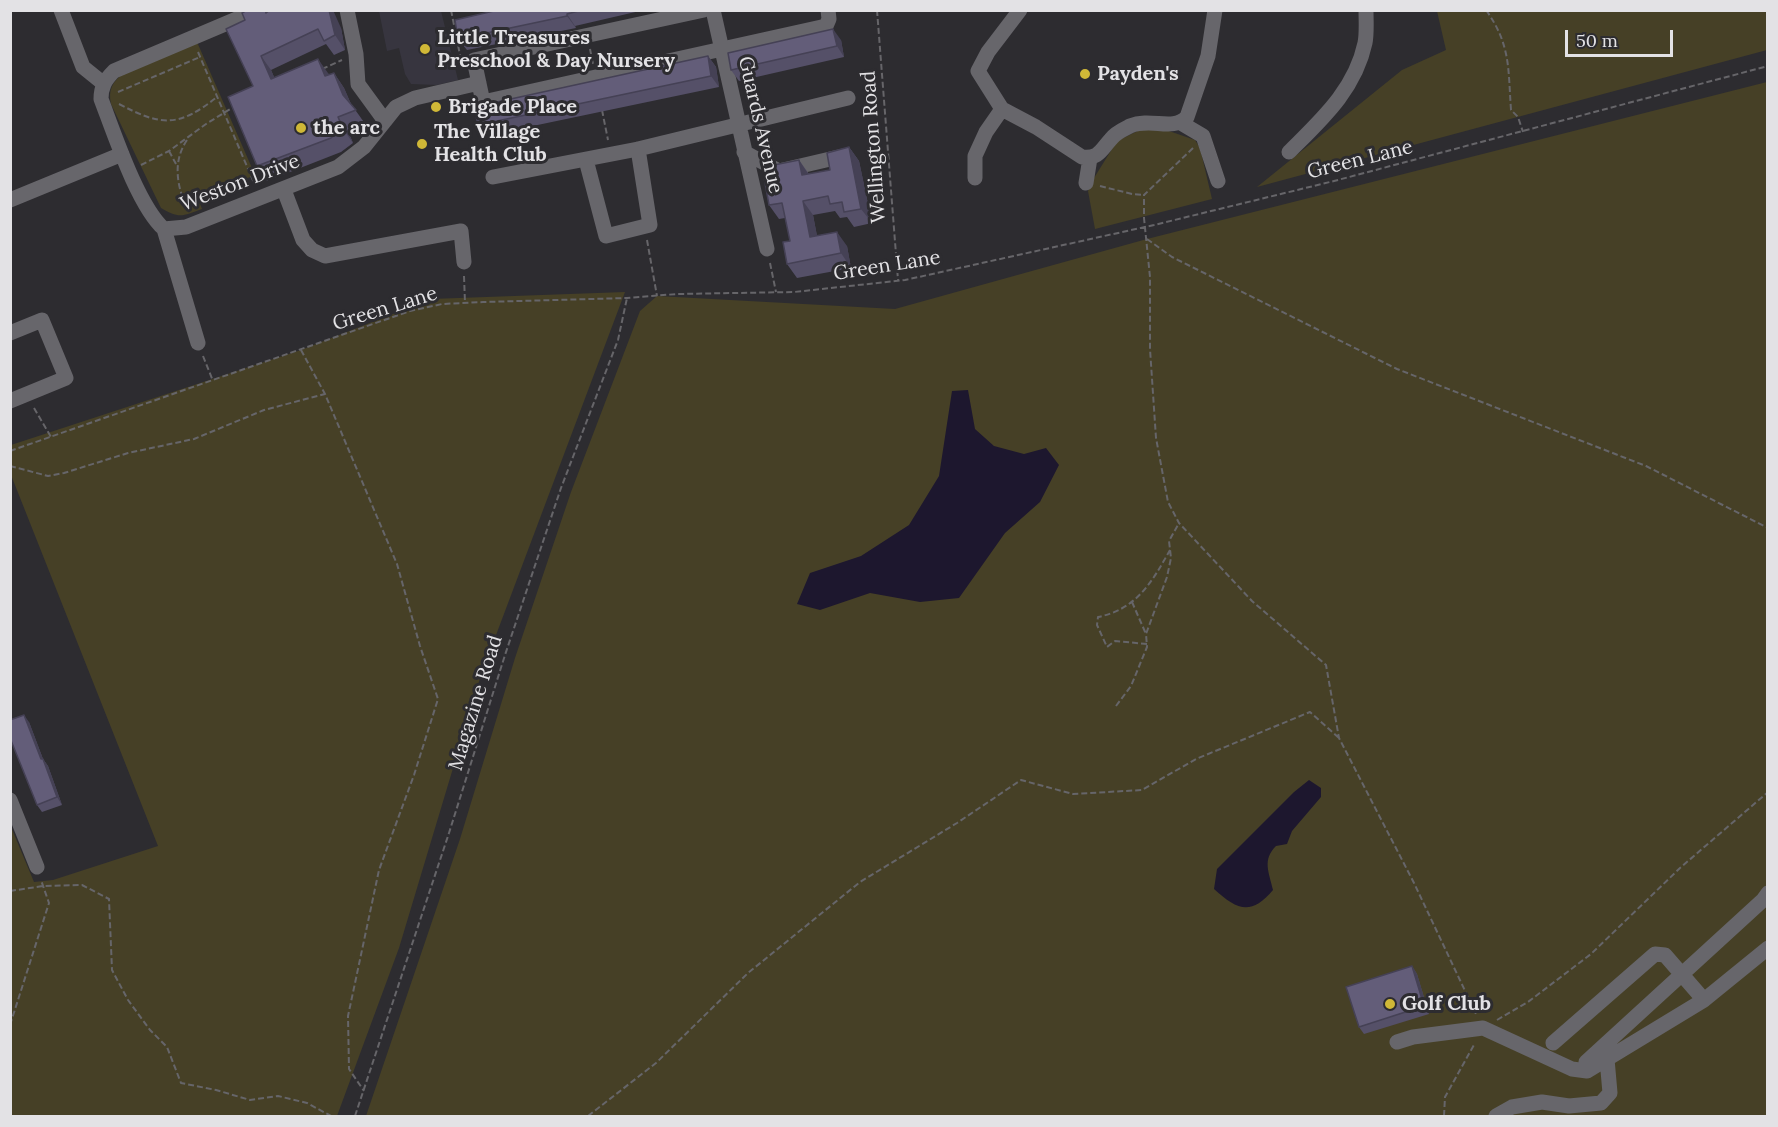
<!DOCTYPE html>
<style>
body{margin:0}
#map{position:relative;width:1778px;height:1127px;overflow:hidden;background:#2d2c30;font-family:Lora,serif}
canvas{display:block}
.frame{position:absolute;inset:0;border:12px solid #e3e2e5;pointer-events:none}
.scale{position:absolute;left:1565px;top:30px;width:108px;height:27px;box-sizing:border-box;border:3px solid #e3e2e5;border-top:0;padding-left:8px;font-size:18px;line-height:21px;white-space:nowrap;color:#e3e2e5;-webkit-text-stroke:4px #2d2c30;paint-order:stroke}
</style>
<div id="map">
<canvas width="1778" height="1127"></canvas>
<div class="frame"></div>
<div class="scale">50 m</div>
</div>
<script>
const c = document.querySelector('canvas').getContext('2d');
c.lineJoin = 'round';
function fill(path, color) { c.fillStyle = color; c.fill(path, 'evenodd'); }
function strokePath(path, color, width, dash) { c.strokeStyle = color; c.lineWidth = width; c.lineCap = dash ? 'butt' : 'round'; c.setLineDash(dash || []); c.stroke(path); }
function label(font, color, halo, rows, align = 'center') {
  c.font = font + ' Lora,serif'; c.lineWidth = 6; c.setLineDash([]); c.textBaseline = 'middle'; c.strokeStyle = halo; c.fillStyle = color; for (const [text, x, y, turn = 0] of rows) {
    c.save(); c.translate(x, y); c.rotate((+turn || 0) * Math.PI / 180); c.textAlign = isNaN(turn) ? turn : align; if (halo) c.strokeText(text, 0, 0); c.fillText(text, 0, 0); c.restore();
  }
}
fill(new Path2D(`
 M379,11H441L458,80L437,85L411,84L405,74L399,48L387,51Z`), '#37353f');
fill(new Path2D(`
 M1437,11H1767V50L1257,187L1402,70L1446,50Z
 M197,42L255,175L198,199L202,209C183,216 179,219 161,208L111,104C108,90 112,82 124,73Z
 M1767,82V1116H366L460,839L515,658L571,492L640,311L657,296L895,309L1147,239Z
 M1144,128L1169,131L1195,140L1200,148L1212,199L1095,229L1088,191L1094,178L1117,141Z
 M625,292L481,675L399,948L337,1116H11V827L34,882L53,880L158,846L11,475V445L301,350L431,299Z`), '#464026');
fill(new Path2D(`
 M968,390L975,429L994,446L1024,454L1046,448L1059,465L1040,502L1005,533L959,598L920,602L870,593L820,610L797,604L810,573L861,556L909,525L939,476L952,391Z
 M1309,780L1321,788V797L1292,831L1287,844L1276,846C1262,860 1269,872 1273,890C1251,916 1237,910 1214,889L1217,869L1294,792Z`), '#1d172e');
strokePath(new Path2D(`
 M451,10L460,55
 M877,10L898,280
 M1486,10C1511,45 1508,69 1511,110L1518,117L1523,132
 M590,49L593,64
 M198,52L255,185
 M322,69L342,60
 M118,92L200,57
 M119,104C161,126 178,128 217,97
 M602,110L608,140
 M187,140C172,162 177,187 188,211
 M1193,148L1144,195V218L1150,277V349L1156,438L1168,502L1179,523L1252,601L1326,665L1339,738L1414,883L1476,1014
 M169,151L176,164
 M141,165L169,151L206,124L235,106
 M1100,186L1132,194L1144,195
 M1147,239L1172,257L1397,369L1646,466L1768,528
 M647,240L657,296
 M770,263L776,292
 M464,276L465,303
 M301,350L325,394L397,564L420,646L438,699L414,775L379,870L348,1016L349,1069L364,1091
 M203,356L213,381
 M34,408L51,437
 M10,451L410,311L442,304L483,302L627,298L677,294L794,292L905,280L1154,225L1334,181L1768,66
 M10,466L48,476L64,473L128,453L194,439L264,410L325,394
 M1132,602L1146,634
 M1147,644L1115,641L1107,647L1097,625L1098,617C1137,609 1152,582 1170,550
 M1116,706L1131,686L1147,647L1146,634L1167,577L1171,558L1169,541L1179,523
 M10,891L43,886L82,885L109,899L112,970L128,1000L150,1030L167,1047L181,1083L216,1090L250,1100L278,1096L307,1103L331,1116
 M1497,1020L1528,1002L1591,954L1680,868L1768,792
 M10,1025L49,903L41,880
 M355,1116L449,833L505,655L561,488L618,340L627,298
 M588,1116L656,1063L748,973L860,882L957,823L1021,780L1073,794L1142,790L1196,759L1310,712L1339,738
 M1444,1116L1445,1097L1475,1043`), '#666569', 2, [6, 3]);
strokePath(new Path2D(`
 M61,10L83,67L104,84
 M347,10L356,54L358,84L385,121
 M704,10L474,60L483,102L826,26L829,19L828,10
 M713,10L767,249
 M1020,10L988,52L978,71L1002,109L1036,127L1082,157C1099,159 1101,150 1111,139C1115,133 1124,129 1130,126C1152,117 1172,132 1187,117L1208,56L1215,10
 M1181,123L1203,136L1218,181
 M744,152L779,171L843,156
 M1289,152C1321,120 1355,90 1365,43C1367,33 1366,21 1366,10
 M586,160L606,236L650,225L638,149
 M493,177L638,149L848,98
 M975,178V156L986,132L1002,109
 M1086,183L1090,158
 M284,190L303,240L312,250L325,256L461,231L464,262
 M10,200L122,154
 M164,229L186,227L338,167L364,147L396,107L415,98L479,83
 M10,333L42,320L66,378L10,401
 M198,343L164,229C138,206 114,133 101,99C101,87 105,80 114,71L258,10
 M10,800L37,867
 M1397,1042L1413,1037L1483,1028L1572,1069L1587,1071L1704,1000L1768,948
 M1553,1043L1655,954L1665,955L1704,1000
 M1587,1071L1586,1062L1763,900L1768,893
 M1496,1116L1512,1107L1542,1102L1569,1106L1601,1103L1610,1093L1607,1059`), '#67666b', 15);
fill(new Path2D(`
 M247,10H267L268,12L341,28L345,50L334,55L326,44L271,70L274,77L328,73L329,75L334,73L344,88L351,104L366,125L348,131L353,143L341,152L267,181L257,166L253,86L245,20Z
 M498,10H644L575,26L576,28L467,50L458,39Z
 M841,40L844,57L739,81L731,70Z
 M708,56L716,67L719,87L485,136L478,125Z
 M849,147L859,161L872,223L854,227L847,217L840,218L835,211L813,215L817,236L847,246L851,268L797,278L787,264L790,241L785,218L779,219L769,205L776,175L799,160L809,174L830,170Z
 M29,722L43,759L48,766L62,805L42,812L37,805Z
 M1412,966L1417,974L1429,1014L1364,1034L1359,1027Z`), '#555068');
fill(new Path2D(`
 M329,10H333L341,28L345,50L335,35Z
 M567,14L575,26L576,28L567,16Z
 M833,29L841,40L844,57L837,46Z
 M261,56L271,70L281,93L271,79Z
 M708,56L716,67L719,87L711,76Z
 M318,59L328,73L335,91L325,76Z
 M334,73L344,88L353,109L343,95Z
 M338,117L348,131L353,143L343,129Z
 M849,147L859,161L872,223L861,209Z
 M799,160L809,175H802Z
 M803,201L813,215L820,252L810,237Z
 M837,232L847,246L851,268L841,253Z
 M24,715L29,722L46,767L41,759Z
 M43,759L48,766L62,805L57,797Z
 M1412,966L1417,974L1429,1014L1424,1006Z`), '#454155');
const building = new Path2D(`
 M247,10H265L266,13L270,10H329L335,35L324,41L318,29L261,56L271,79L318,59L325,76L334,73L343,95L356,110L338,117L343,129L331,138L257,166L228,97L253,86L226,29L245,20L242,13Z
 M498,10H582L567,14V16L458,39L455,20Z
 M833,29L837,46L731,70L728,53Z
 M708,56L711,76L478,125L474,107Z
 M849,147L861,209L844,212L842,202L830,204L828,196L803,201L810,237L837,232L841,253L787,264L783,242L790,241L782,203L769,205L764,177L776,175L774,165L799,160L802,175L830,170L827,153Z
 M24,715L41,759H43L57,797L37,805L10,738V720Z
 M1412,966L1424,1006L1359,1027L1346,987Z`);
fill(building, '#635d79');
strokePath(building, '#454155', 1.5);
for (const [x, y, r, color] of [
 [425,49,6,"#d0b837"],
 [1085,74,6,"#d0b837"],
 [436,107,6,"#d0b837"],
 [301,128,6,"#d0b837"],
 [422,144,6,"#d0b837"],
 [1390,1004,6,"#d0b837"]
]) { const dot = new Path2D(); dot.arc(x, y, r, 0, 2 * Math.PI); c.fillStyle = color; c.fill(dot); strokePath(dot, '#2d2c30', 2); }
label('bold 20px', '#e3e2e5', '#2d2c30', [
 ["Little Treasures",437,38],
 ["Preschool & Day Nursery",437,61],
 ["Payden's",1097,74],
 ["Brigade Place",448,107],
 ["the arc",313,128],
 ["The Village",434,132],
 ["Health Club",434,155],
 ["Golf Club",1402,1004]
], 'left');
label('20px', '#e3e2e5', '#2d2c30', [
 ["Guards Avenue",760,125,77],
 ["Wellington Road",874,147,-94],
 ["Green Lane",1360,160,-14],
 ["Weston Drive",240,183,-21],
 ["Green Lane",887,266,-9],
 ["Green Lane",385,309,-17],
 ["Magazine Road",476,703,-73]
]);
</script>
